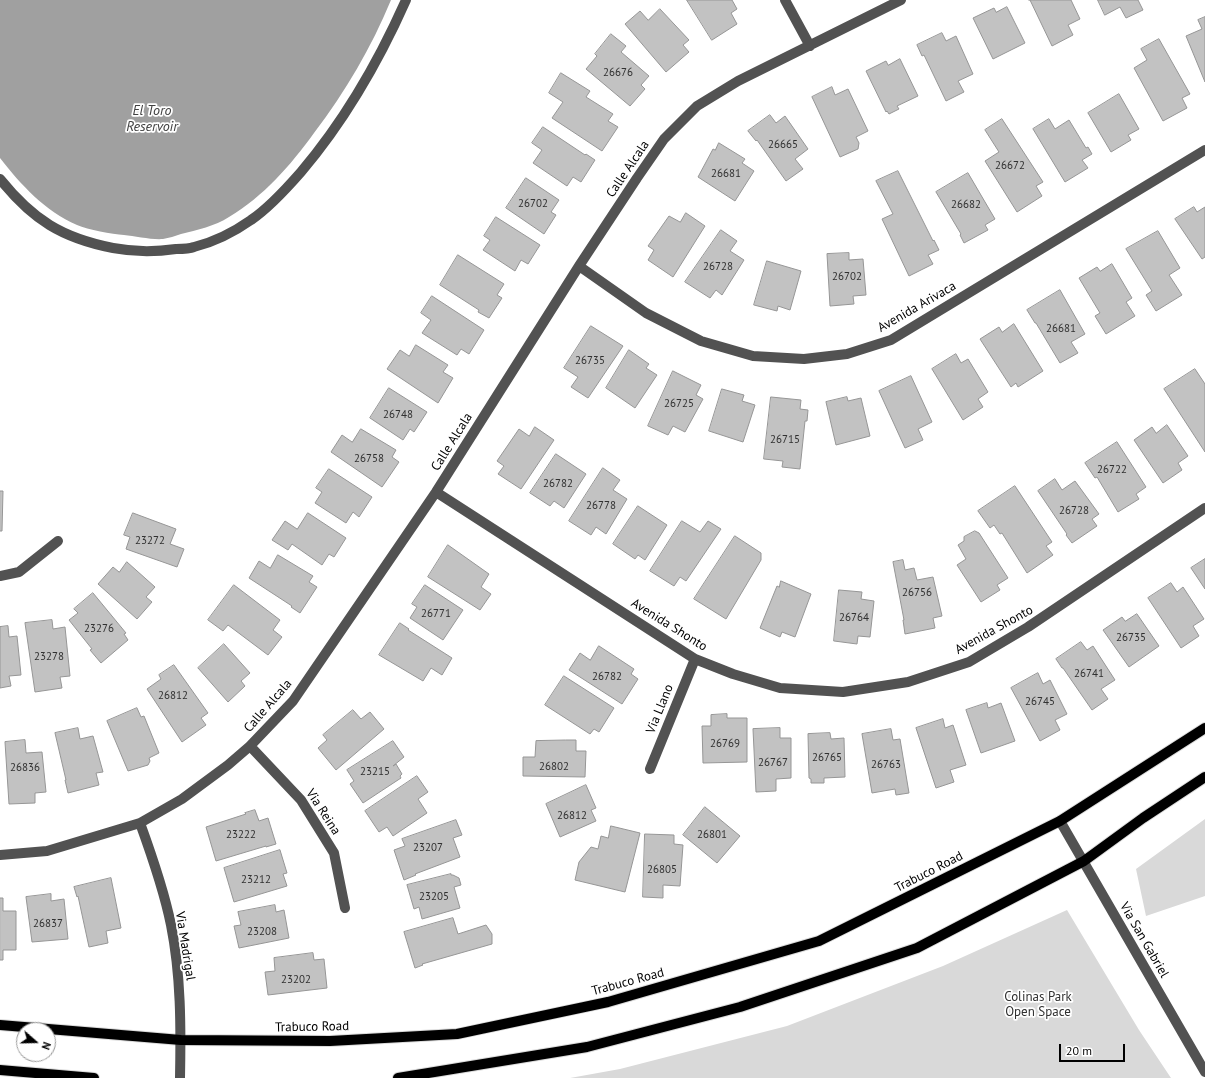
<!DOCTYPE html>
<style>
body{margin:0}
#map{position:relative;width:1205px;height:1078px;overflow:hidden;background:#fff;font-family:"PT Sans",sans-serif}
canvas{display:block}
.north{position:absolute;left:16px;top:1022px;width:40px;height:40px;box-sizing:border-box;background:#fff;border:1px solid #999;border-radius:50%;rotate:110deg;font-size:11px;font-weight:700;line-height:16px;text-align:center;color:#000}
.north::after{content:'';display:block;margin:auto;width:14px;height:18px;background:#000;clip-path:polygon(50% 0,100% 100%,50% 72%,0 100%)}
.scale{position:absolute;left:1059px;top:1044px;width:66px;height:18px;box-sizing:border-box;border:2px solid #000;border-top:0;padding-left:5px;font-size:12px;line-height:14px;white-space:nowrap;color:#000;-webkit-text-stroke:3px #fff;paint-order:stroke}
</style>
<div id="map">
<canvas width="1205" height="1078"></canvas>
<div class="north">N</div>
<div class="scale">20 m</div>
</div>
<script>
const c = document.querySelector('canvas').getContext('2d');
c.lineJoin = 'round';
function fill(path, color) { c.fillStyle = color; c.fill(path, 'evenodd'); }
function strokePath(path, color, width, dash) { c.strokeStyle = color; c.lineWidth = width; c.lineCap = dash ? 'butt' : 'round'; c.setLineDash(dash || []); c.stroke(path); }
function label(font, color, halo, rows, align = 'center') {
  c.font = font + ' "PT Sans",sans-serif'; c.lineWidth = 3.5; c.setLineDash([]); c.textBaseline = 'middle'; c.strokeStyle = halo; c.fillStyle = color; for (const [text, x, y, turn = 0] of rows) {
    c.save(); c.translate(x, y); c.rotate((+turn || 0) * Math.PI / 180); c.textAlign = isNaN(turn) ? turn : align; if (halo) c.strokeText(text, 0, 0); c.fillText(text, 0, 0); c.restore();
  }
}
fill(new Path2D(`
 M1205,819V896L1146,916L1136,869Z
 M1067,910L1139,1030L1171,1078H570L620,1069L787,1026L943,966Z`), '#d9d9d9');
fill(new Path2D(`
 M0,0H391C371,48 346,91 314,133C290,166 264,196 229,217C215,226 197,230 181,234C175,236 169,238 163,239C152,240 135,236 124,235C112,234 88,230 77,225C45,211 21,185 0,158Z`), '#a0a0a0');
const building = new Path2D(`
 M687,0H732L737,9L731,13L737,24L712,40Z
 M1029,0H1071L1080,19L1068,25L1073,35L1052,46L1030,0Z
 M1098,0H1138L1143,10L1126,18L1120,7L1105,15Z
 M1007,7L1025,43L993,59L973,18L994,8L996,12Z
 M660,9L689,40L683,45L689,52L666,72L625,24L640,11L648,20Z
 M1205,17V82L1186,36L1202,29L1198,20Z
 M942,33L946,41L956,36L973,74L958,81L964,92L946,101L924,55L922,56L917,45Z
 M611,34L626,46L621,52L649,76L641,85L645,89L630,106L586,69L597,56L595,54Z
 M1159,39L1190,94L1182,98L1187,108L1163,121L1134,68L1147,60L1141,49Z
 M900,59L918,96L897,106L899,109L889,114L887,111L886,112L866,71L886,61L888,65Z
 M561,73L590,91L586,97L613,114L608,121L618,127L602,151L552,118L563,102L549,93Z
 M832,87L835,95L848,89L868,131L856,137L859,143L858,149L840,157L812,97Z
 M1119,94L1139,129L1128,135L1131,140L1111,152L1088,113Z
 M770,115L776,123L785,116L808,149L795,159L803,169L786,181L757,140L756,141L748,131Z
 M1002,119L1043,182L1036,186L1042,196L1017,212L985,161L999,152L985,130Z
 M1049,119L1055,129L1069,120L1086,148L1088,147L1092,154L1082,160L1088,168L1065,182L1033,129Z
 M543,127L585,155L586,154L595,160L581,182L573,177L567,186L533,163L542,150L532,143Z
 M719,143L745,159L742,163L754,171L735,201L698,177L713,149L715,150Z
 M898,171L933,241L934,240L939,250L928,255L933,264L909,276L882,219L893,214L876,181Z
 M968,173L995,219L985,225L988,230L964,243L960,235L961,234L936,192Z
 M526,178L559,200L551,212L556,215L544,234L506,208Z
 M1194,207L1197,212L1205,207V257L1202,259L1175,219Z
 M686,213L705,226L673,277L648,260L654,250L648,246L669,216L680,222Z
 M496,217L540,245L528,264L521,260L515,271L483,250L490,240L484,236Z
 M721,230L737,241L730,251L744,260L722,295L716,290L710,298L685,282Z
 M1158,231L1180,268L1169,275L1182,295L1156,311L1146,295L1152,291L1126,249Z
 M849,253V260L863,259L866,295L853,296L854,304L830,306L827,254Z
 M458,255L504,284L497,295L502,298L489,318L478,312L479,310L440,285Z
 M767,261L801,271L790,310L778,306L777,311L754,305Z
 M1112,264L1132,298L1126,302L1135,316L1106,334L1095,316L1100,313L1079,278L1097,267L1100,271Z
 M1060,290L1085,334L1071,342L1078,353L1060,363L1036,323H1035L1027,310Z
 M432,296L484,330L469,354L461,349L457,355L422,333L431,320L421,313Z
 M1014,324L1043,371L1018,387L1016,383L1011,387L980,339L999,327L1002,332Z
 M591,326L623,346L588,398L571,387L578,377L564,368Z
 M416,345L448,365L443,372L453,378L438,403L387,369L400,350L409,356Z
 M629,350L649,364L646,368L657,375L635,408L606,388Z
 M956,354L961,363L968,359L988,392L978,399L983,407L963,420L932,369Z
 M1195,369L1205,384V452L1164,389Z
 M673,371L701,385L696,395L703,399L685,432L673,426L668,435L648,426Z
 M911,376L932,422L918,429L923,440L905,448L879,391Z
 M389,388L427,412L414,432L410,429L403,440L370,418Z
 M722,389L744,395L742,401L755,405L743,442L709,431Z
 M771,397L801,400L800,409L808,410L807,421H805L800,469L782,467L783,461L764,459Z
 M847,397L848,401L861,398L870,436L836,445L826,402Z
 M1167,425L1188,456L1178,463L1182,470L1163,483L1134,440L1152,427L1156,433Z
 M535,427L554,440L521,489L498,474L504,466L497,461L519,429L529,436Z
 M361,429L396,450L392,457L399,462L382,487L331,452L342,435L352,442Z
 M1117,442L1146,487L1136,494L1139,499L1118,512L1097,477L1095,478L1085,463Z
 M556,454L586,474L564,508L554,501L550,506L530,493Z
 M603,468L620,480L613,490L627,499L606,534L596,527L591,535L569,521Z
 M329,469L372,497L359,517L353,512L346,523L315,503L322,492L316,488Z
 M1055,479L1062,490L1075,481L1099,514L1092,519L1097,526L1072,543L1066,535L1067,534L1038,491Z
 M1015,486L1052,542L1046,546L1053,555L1027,573L1002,533L1000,534L994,525L990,528L978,511Z
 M0,491H3L2,531H0Z
 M638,506L667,525L645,560L638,555L635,559L613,544Z
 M133,513L176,529L170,544L184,549L177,567L126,549L130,537L124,535Z
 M308,513L346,538L334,557L329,554L322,565L292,544L288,550L272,540L285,521L297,529Z
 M682,521L700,532L708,521L721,529L686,581L680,577L674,586L650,571Z
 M975,531L979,533L1008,578L997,585L1000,590L981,602L957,565L966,559L958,545L964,541V537Z
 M735,536L761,553V560L726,619L694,599Z
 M448,545L489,574L481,587L491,594L480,610L428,577Z
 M278,555L313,576L309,582L317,587L300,613L291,607L292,606L249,578L259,561L270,568Z
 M1205,559V589L1191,568Z
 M903,560L905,570L914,568L917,580L933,577L942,616L933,618L935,628L905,634L903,620H904L893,562Z
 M127,562L155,587L146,597L152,602L137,619L98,584L113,567L119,572Z
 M781,581L811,594L795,637L782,632L780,637L760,628L777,586L779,587Z
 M1171,583L1177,592L1183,587L1204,619L1193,626L1199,636L1181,648L1148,598Z
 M234,585L280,620L273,630L282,637L268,655L228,625L223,631L208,620Z
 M425,585L463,610L443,640L410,618L417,607L412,604Z
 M839,590L862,592L861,599L874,601L870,637L858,636L857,644L834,641Z
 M93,593L126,633L124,634L128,640L101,663L90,650L92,649L69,620L78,613L74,609Z
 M1137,614L1159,646L1129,667L1103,630L1122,617L1125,621Z
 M52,620L53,629L65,627L70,676L60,677L62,688L35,692L25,623Z
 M400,623L409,629L408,630L452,658L442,675L431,668L423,681L379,655Z
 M8,626L9,637L17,636L21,675L9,676L11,686L0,688V627Z
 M1081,642L1087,650L1093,646L1115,680L1101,689L1108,699L1092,710L1063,668H1062L1056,659Z
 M224,644L250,673L241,681L245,686L228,702L198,668Z
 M599,646L634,669L631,674L638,679L622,704L569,670L580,653L590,660Z
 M174,665L208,713L201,718L206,725L182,742L147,689L161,679L159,675Z
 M1038,673L1043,684L1050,680L1067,714L1055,720L1060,730L1040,741L1011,688Z
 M564,676L614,708L599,732L594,729L590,734L545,705Z
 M987,703L988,708L1001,703L1015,741L981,753L966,710Z
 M137,708L141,717L144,716L159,753L149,758L150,761L148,765L128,771L107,721Z
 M353,710L361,719L370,712L384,729L336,770L318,748L327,740L323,735Z
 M727,714V718H747V762L703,763L702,726H711V715Z
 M943,719L945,728L953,725L966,765L950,770L954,782L936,788L916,728Z
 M78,728L80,739L93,736L103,772L96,773L99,785L68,793L65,780H66L55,733Z
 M780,728V738H791V778L776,779V791L756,792L753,729Z
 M891,729L893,740L900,739L909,793L896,795L895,789L872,793L862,734Z
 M830,733L831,739L844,738L845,777L824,778V783H811V779L809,778L808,734Z
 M25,740L26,753L42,752L46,792L35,793V803L9,804L5,742Z
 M566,740H576V751H586L585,777L523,776V757H535L536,741Z
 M393,741L404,757L393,766L396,764L402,774L400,776L401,778L363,803L350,784L354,781L347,770Z
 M417,776L428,792L418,799L427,813L393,836L387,827L379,832L365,811Z
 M586,785L596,808L591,810L596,821L560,837L546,804Z
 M705,807L740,836L717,863L683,835Z
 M255,810L259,821L268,818L276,844L266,847V846L216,861L206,827L246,814L245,813Z
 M456,820L462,835L453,838L460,857L415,874L416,875L404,880L394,850L405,846L402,839Z
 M611,826L640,833L625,892L575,880L579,862L591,847L598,849L601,836L608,838Z
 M645,834L674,835V844L683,845L680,886L663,885V898L643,897Z
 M280,850L287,873L283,874L287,886L234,902L224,868Z
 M451,874V875H453L459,878L461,885L454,887L460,908L422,919L419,907L414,909L407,885Z
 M111,878L121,928L106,931L108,943L89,947L78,896L77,897L74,887Z
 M51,894V901L64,899L68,939L32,942L26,897Z
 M0,898H3V911H16V950H3V960H0Z
 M275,905L276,912L284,910L289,938L239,948L234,926L241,925L238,912Z
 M453,918L458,934L486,925L492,934V944L422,964L423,965L415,968L404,932Z
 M313,953L314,960L324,959L327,988L268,995L265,972L275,971L274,958Z`);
fill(building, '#c2c2c2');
strokePath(building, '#969696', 1);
const major = new Path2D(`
 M0,1025L181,1040L330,1041L457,1034L608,1002L819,941L1060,821L1205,728
 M0,1070L94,1078
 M398,1078L587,1047L740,1007L917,948L1084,861L1143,818L1205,777`);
strokePath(major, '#dbdbdb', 12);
strokePath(new Path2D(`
 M785,0L810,46
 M0,179C33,220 62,238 113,248C134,252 155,252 176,249C182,249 189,249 194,247C214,242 234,232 251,220C269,208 287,188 301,172C346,119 378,63 406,0
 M579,266L646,313L701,341L753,356L804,359L847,354L891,340L1205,150
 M436,492L695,659L733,674L780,688L843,692L908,682L969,662L1028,627L1205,508
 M0,576L19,572L58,541
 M250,746L301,800L334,853L345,908
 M650,769L695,659
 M1060,821L1205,1072
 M140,823C152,856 164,890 171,925C181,975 181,1027 180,1078
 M0,855L47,851L140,823L182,799L228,765L250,746L293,701L436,492L579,266L637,178L664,139L697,106L738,81L901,0`), '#525252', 10);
strokePath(major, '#000', 10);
label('11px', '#303030', null, [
 ["26676",618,73],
 ["26665",783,145],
 ["26672",1010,166],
 ["26681",726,174],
 ["26702",533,204],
 ["26682",966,205],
 ["26728",718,267],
 ["26702",847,277],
 ["26681",1061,329],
 ["26735",590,361],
 ["26725",679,404],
 ["26748",398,415],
 ["26715",785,440],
 ["26758",369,459],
 ["26722",1112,470],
 ["26782",558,484],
 ["26778",601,506],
 ["26728",1074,511],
 ["23272",150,541],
 ["26756",917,593],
 ["26771",436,614],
 ["26764",854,618],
 ["23276",99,629],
 ["26735",1131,638],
 ["23278",49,657],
 ["26741",1089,674],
 ["26782",607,677],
 ["26812",173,696],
 ["26745",1040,702],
 ["26769",725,744],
 ["26765",827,758],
 ["26767",773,763],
 ["26763",886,765],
 ["26802",554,767],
 ["26836",25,768],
 ["23215",375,772],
 ["26812",572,816],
 ["23222",241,835],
 ["26801",712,835],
 ["23207",428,848],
 ["26805",662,870],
 ["23212",256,880],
 ["23205",434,897],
 ["26837",48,924],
 ["23208",262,932],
 ["23202",296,980]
]);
label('13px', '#000', '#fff', [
 ["Calle Alcala",628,169,-56],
 ["Avenida Arivaca",917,307,-30],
 ["Calle Alcala",452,442,-58],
 ["Avenida Shonto",669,625,32],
 ["Avenida Shonto",994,630,-29],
 ["Calle Alcala",268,706,-49],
 ["Via Llano",660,709,-68],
 ["Via Reina",323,812,57],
 ["Trabuco Road",929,872,-27],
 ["Via San Gabriel",1144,940,60],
 ["Via Madrigal",185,946,81],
 ["Trabuco Road",628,982,-15],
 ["Trabuco Road",312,1027,-1]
]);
label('13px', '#303030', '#fff', [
 ["Colinas Park",1038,997],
 ["Open Space",1038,1012]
]);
label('italic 14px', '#414141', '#fff', [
 ["El Toro",152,111],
 ["Reservoir",152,127]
]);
</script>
